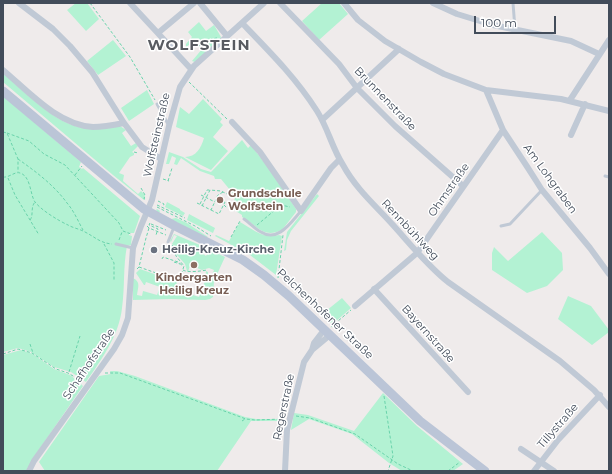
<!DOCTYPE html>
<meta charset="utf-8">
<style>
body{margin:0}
#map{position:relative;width:612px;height:474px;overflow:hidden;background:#efebeb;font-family:Montserrat,sans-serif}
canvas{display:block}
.frame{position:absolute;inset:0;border:4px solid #424c5a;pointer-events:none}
.scale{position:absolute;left:474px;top:16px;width:82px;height:18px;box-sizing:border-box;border:2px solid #424c5a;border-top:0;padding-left:5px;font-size:12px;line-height:14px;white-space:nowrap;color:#424c5a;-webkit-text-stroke:3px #fff;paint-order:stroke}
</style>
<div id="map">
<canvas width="612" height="474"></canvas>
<div class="frame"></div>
<div class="scale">100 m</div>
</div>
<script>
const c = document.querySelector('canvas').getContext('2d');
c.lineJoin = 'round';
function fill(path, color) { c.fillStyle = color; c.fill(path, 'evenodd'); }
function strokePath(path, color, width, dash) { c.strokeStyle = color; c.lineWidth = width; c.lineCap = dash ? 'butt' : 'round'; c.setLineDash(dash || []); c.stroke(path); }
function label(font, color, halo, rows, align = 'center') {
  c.font = font + ' Montserrat,sans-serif'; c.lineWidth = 3; c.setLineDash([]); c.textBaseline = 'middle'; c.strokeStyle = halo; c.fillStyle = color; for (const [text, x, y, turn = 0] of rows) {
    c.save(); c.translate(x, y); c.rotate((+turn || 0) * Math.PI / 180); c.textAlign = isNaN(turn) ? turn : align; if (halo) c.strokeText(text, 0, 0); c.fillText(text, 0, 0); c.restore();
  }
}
fill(new Path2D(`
 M76,3H87L99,19L86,31L67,10Z
 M322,3H339L348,14L319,40L302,21Z
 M199,22L206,31L214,25L221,37L220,40L195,62L192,61L203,48L196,40L186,47V44L192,37L188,32Z
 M113,40L126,56L98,75L87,61Z
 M3,73C24,91 58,127 86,128C97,129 109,127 120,126L126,130L122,133L131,146L136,143L138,146L132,152L134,153V155L130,157L119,173L124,175L123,181L138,194L141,191L145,195L144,200L113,175L3,82Z
 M147,90L154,104L129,121L121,108Z
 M3,96L81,162L79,167L82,169L83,168L140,216L134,233H129V235L132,236L131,245L127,246C123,266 125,287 122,308C119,336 101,360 86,382L71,372L54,367L31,352L18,348L3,352Z
 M203,99L222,119L220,122L223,125L213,137L228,151L211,170L185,157C196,157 201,148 204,138L176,127L180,107L189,114Z
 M242,140L248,148L251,145L270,170L296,209V212L282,230C262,239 257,225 242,217V215L231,208L234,203L235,196L231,191L232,190L231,189L230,190L221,179H215L214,176L200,171L181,158L177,165L174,164L176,158L172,156L169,164H166L169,152L183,157L201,169L211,172Z
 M317,194L319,196L291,231L287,240L286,250L284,251L287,232Z
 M167,202L180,209V210L185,213L183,216L165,207Z
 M157,209L160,211L159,213L171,219L176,218L187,223L208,237H205L158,213L156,210Z
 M189,214L215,228L213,233L187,220Z
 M240,222C254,230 263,239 279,235L282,236L276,275L250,255L215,236L216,235L229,241Z
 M542,232L562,253L563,270L547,286L527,293L492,270V253L494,247L508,261Z
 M174,234L207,248L203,254L206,256L210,250L225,257L214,281L213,297L210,299L205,300L171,299L133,300V278C141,282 138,287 137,295L142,296L143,291L157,295L160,287L146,282L145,285H144L136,273L140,269L177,282L175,289L199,297L205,281L206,271L208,272V274L212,275L214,270L209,268L202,270L190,265L188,272L187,271L185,264L177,255L175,247L172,244L177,236L174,235L171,242L170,241Z
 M568,296L591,306L609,330V332L592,345L558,319Z
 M342,298L351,308L335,322L330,323L321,315Z
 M21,350L33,354L54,369L70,375L80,383L83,386L34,457L26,471H3V355Z
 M110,371H117L135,376L245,417L256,419H284V421H251L217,471H45L39,462L99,376L111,374Z
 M383,393L417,426L463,464L453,471H402L389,463L352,434L309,419L291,430L294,413L308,415L354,431Z`), '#b3f2d3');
strokePath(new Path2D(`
 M90,3L130,57L155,100
 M198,45L203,47L211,39L217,38
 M189,82L227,119
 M3,132L7,133L18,159V172
 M7,133L29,141L44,154L65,165L119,223L123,231L131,234
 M134,152L138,153
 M18,159C35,171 54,185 67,203C74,211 78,221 83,230
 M75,175L82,166
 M3,177C9,178 15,171 20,173C31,176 30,195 35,202C41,210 59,221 68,225C73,228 80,229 85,232C95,237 100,243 112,244
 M8,178L15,195L39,235
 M163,179L169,181
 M168,181L172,168
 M141,188L145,195L144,199H146
 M201,195L215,202
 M158,201L164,204L163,207
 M197,203L211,210L218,195L223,192
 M200,204L207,190H210
 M157,205L185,218
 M224,205L227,208
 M202,206L210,190L221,191L227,194L232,189
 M157,207L195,226L211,236
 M211,210L219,214L225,202L217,198
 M30,220C34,215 30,208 35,202
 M150,223L149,225L158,229L156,235L157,236
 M151,224L166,230
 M257,225L281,205L290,207
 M147,226L149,228L166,235
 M231,237L240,221
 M119,240L122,232
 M104,244L114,263V281
 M172,245L174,248L176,256L184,266L179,281H181
 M162,259L163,257L178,262L183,266
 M174,262L180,264
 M139,267L179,281
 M137,269L139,267L146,238L149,228
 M183,270C188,273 201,271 207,270
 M278,278L283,235
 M331,327L351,310
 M30,344L33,353
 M3,354L18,349L32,353L56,369L68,373L83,382
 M69,372L80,336
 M105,373H120L246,419L255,420L283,419
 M384,396L393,456L388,471
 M296,416L310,418L355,434L398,464L413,471
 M242,421L245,419
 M448,471L460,462`), '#69d3ab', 1, [3, 2]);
strokePath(new Path2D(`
 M513,3L515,29
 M157,104L168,124
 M605,176L609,177
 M244,219C250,223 255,229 261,232C278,243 291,222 301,211
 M501,226L510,224L542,190
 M168,242L174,227
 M116,244L133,248`), '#c0c9d5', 3);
strokePath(new Path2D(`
 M19,3L53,29L70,46L92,72L124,123L142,147L161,159
 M130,3L191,69
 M200,3L227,36
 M280,3L339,64L357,88L395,126L463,186
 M344,3L358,20L385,41L421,62L444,74L486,90L561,99L609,111
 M433,3L457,14L493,25L571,41L599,54
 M242,23C269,51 296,78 317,111C328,128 332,148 343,165C356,189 376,206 393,225C411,245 427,265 448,282L560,361L594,390L609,407
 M158,33L194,3
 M3,70C29,92 58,125 93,127C104,127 114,125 124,123
 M486,90L503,130L528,168L542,190L590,248L609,274
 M570,100L609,40
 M322,120L399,49
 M232,122L260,152L301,211L331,168L339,160
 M571,135L585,104
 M374,289L468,392
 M355,306L417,253L503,130
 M312,350L314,343L324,330
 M521,449L554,471
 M29,471L34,461L114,349L122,335L128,318L133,248L141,226L152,200L169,126L180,87L194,66L264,3
 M285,471L287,430L304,362L312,350L330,335
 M534,471L558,440L600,395`), '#c0c9d5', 6);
strokePath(new Path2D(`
 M3,91L144,209L175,226L243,260L264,275L289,296L420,421L485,471`), '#bbc5d7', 9);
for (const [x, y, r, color] of [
 [220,200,4,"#8d6e63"],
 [154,250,4,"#6b7280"],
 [194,265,4,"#8d6e63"]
]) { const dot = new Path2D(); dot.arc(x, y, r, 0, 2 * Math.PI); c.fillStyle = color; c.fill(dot); strokePath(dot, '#fff', 1.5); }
label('11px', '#424c5a', '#fff', [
 ["Brunnenstraße",385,99,46],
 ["Wolfsteinstraße",157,135,-77],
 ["Am Lohgraben",550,179,54],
 ["Ohmstraße",449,190,-55],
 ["Rennbühlweg",410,230,47],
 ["Pelchenhofener Straße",325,314,43],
 ["Bayernstraße",428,334,48],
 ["Schafhofstraße",89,364,-56],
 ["Regerstraße",284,407,-78],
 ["Tillystraße",558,426,-49]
]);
label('bold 11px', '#785e54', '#fff', [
 ["Grundschule",228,194],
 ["Wolfstein",228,207],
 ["Kindergarten",194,278,"center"],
 ["Heilig Kreuz",194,291,"center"]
], 'left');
label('bold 11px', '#5b616d', '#fff', [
 ["Heilig-Kreuz-Kirche",162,250]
], 'left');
c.letterSpacing = '1px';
label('bold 15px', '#585b61', '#fff', [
 ["WOLFSTEIN",199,46]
]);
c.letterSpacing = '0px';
</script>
